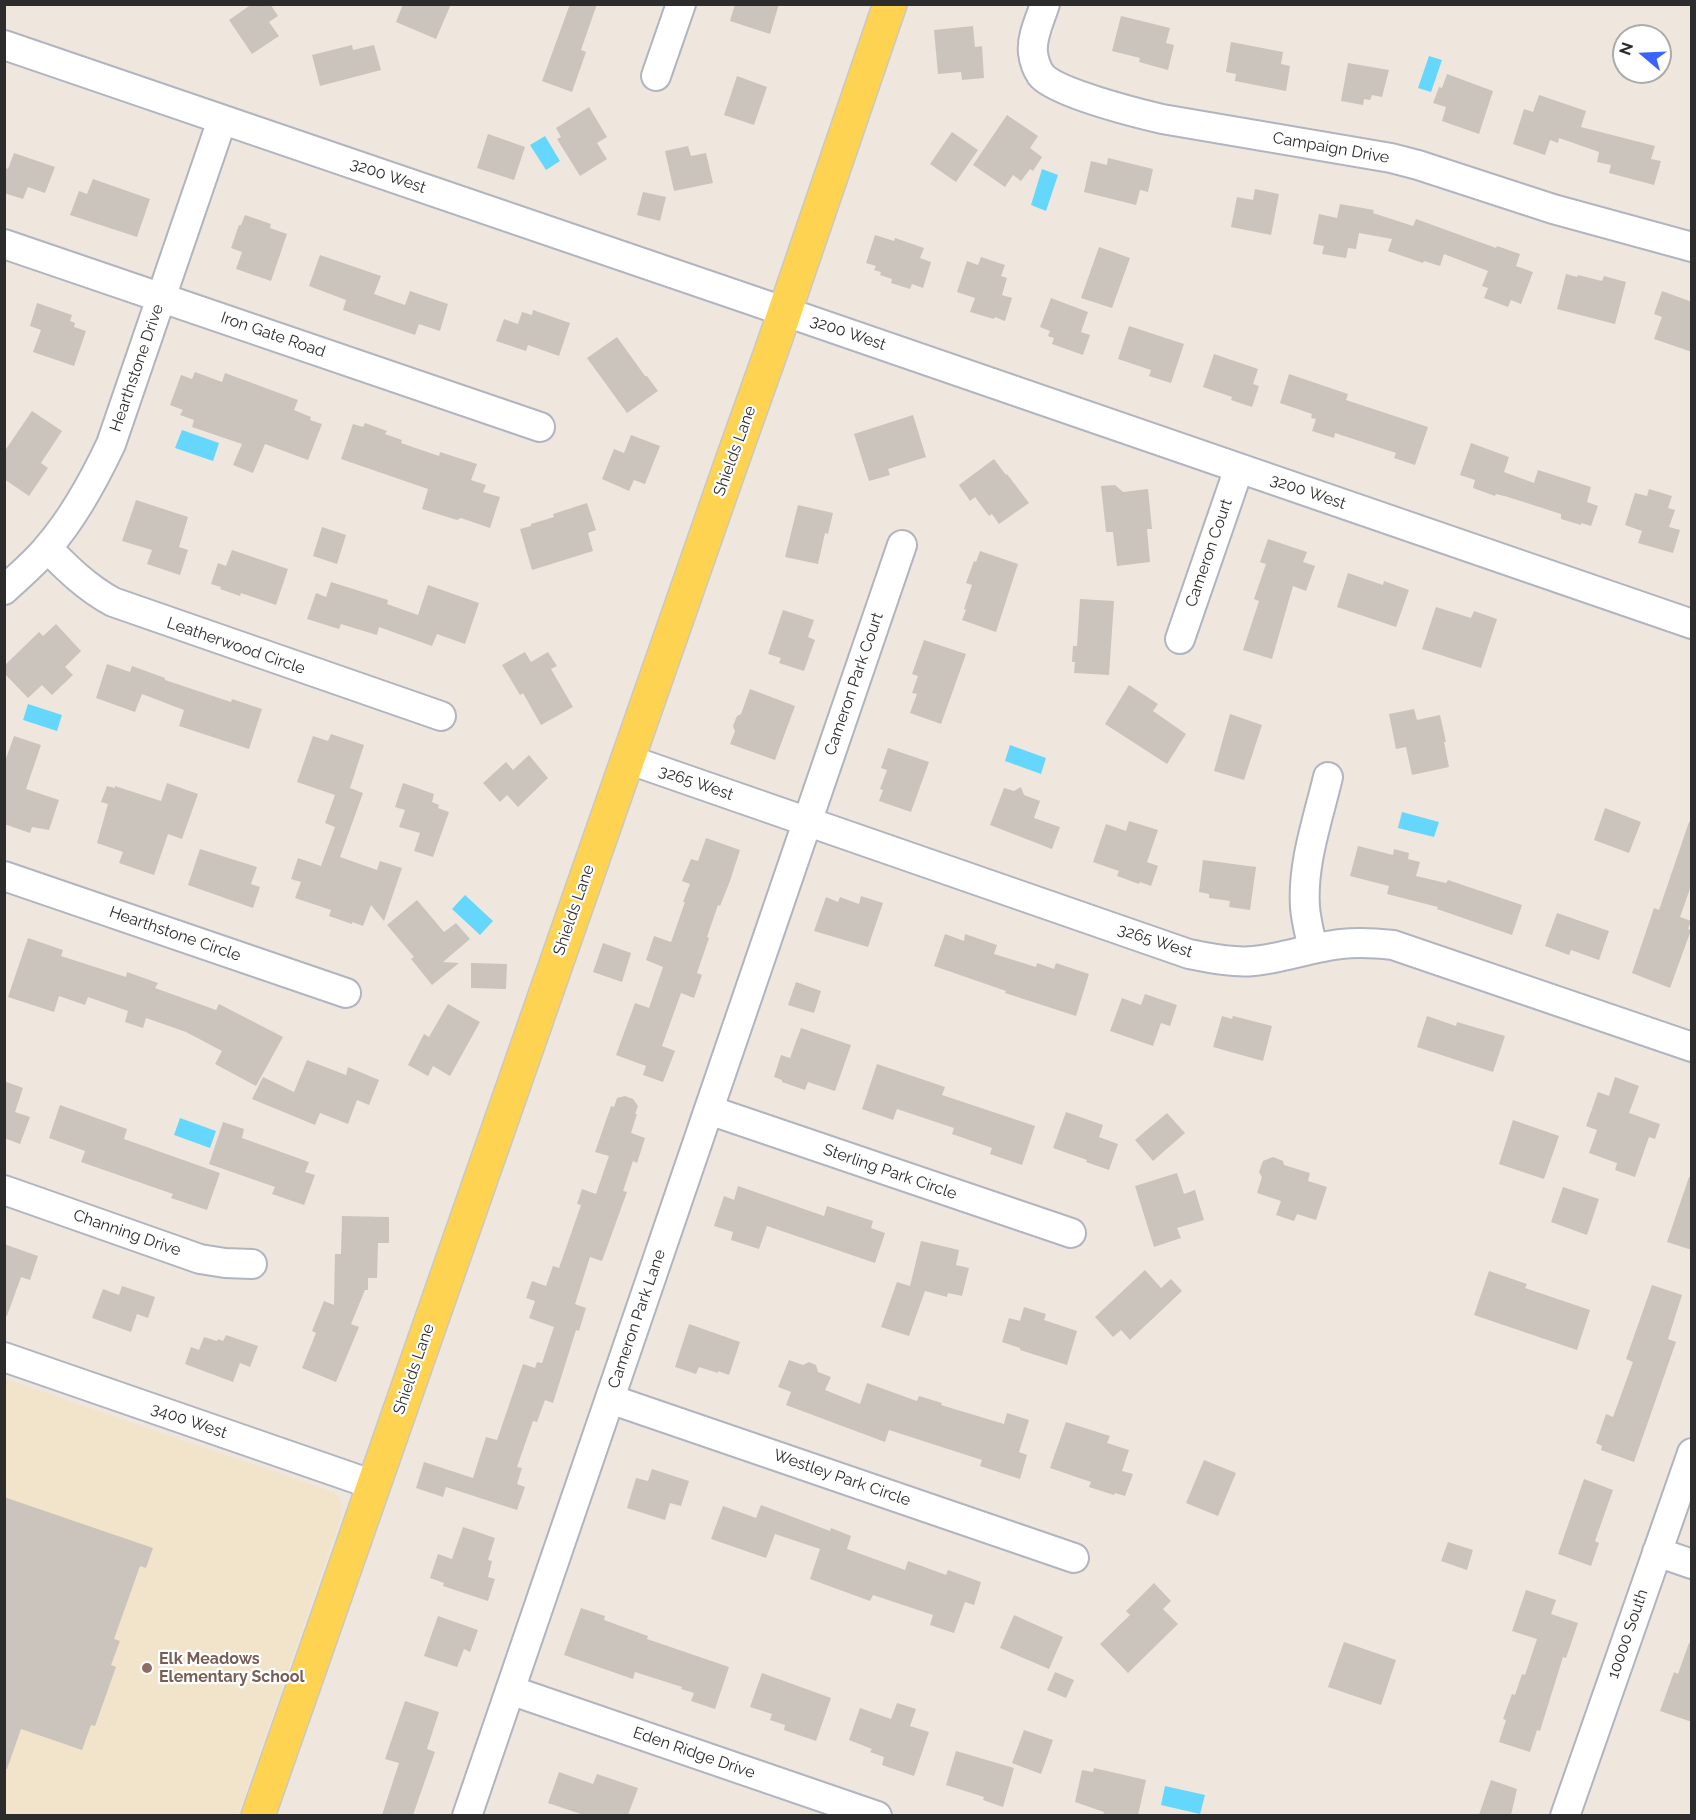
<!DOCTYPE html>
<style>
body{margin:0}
#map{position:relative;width:1696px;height:1820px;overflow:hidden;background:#efe7dd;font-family:Raleway,sans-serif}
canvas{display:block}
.frame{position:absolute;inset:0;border:6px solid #2c2c2c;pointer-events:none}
.north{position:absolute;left:1612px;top:24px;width:60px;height:60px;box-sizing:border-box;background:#fff;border:2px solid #ababab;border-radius:50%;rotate:289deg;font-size:16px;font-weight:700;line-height:24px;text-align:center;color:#2c2c2c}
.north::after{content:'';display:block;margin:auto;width:21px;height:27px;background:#3a63ff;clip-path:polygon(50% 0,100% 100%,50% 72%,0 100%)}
</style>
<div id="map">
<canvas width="1696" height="1820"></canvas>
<div class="frame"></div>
<div class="north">N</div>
</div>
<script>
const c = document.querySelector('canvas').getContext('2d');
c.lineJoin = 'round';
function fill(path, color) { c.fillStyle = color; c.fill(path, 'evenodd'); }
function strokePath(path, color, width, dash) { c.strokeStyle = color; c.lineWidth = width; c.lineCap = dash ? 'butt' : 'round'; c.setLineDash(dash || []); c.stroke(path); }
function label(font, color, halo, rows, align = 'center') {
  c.font = font + ' Raleway,sans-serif'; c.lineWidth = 4.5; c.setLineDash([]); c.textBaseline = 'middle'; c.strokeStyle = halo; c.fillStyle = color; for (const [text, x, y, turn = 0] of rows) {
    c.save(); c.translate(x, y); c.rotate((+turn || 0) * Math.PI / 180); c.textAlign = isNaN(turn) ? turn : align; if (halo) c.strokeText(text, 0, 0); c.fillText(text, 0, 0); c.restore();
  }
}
fill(new Path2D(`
 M5,1379L333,1492L339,1497L342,1508L340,1520L238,1815L5,1816Z`), '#f2e4ca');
fill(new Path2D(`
 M1429,56L1442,60L1431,92L1418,88Z
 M545,136L560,161L546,170L530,145Z
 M1042,169L1058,175L1046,211L1031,205Z
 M182,430L219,443L213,461L175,448Z
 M28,704L62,715L57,731L23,720Z
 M1010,745L1046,758L1041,774L1005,761Z
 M1402,812L1439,822L1434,837L1398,828Z
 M465,895L493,921L480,935L452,909Z
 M180,1118L216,1131L210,1148L174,1135Z
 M1165,1786L1205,1795L1200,1814L1161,1805Z`), '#65d7fc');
fill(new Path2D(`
 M252,4H270L278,16L269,22L279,36L252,54L229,20Z
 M403,4H451L436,39L396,22Z
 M570,4H597L581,50L586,52L572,92L542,81Z
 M735,4H779L770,34L730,21Z
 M1121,16L1170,28L1166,43L1174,45L1168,70L1139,62L1140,58L1112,51Z
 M973,26L975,47L982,46L984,78L962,80L961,72L938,74L934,30Z
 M1231,42L1283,52L1281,64L1290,66L1286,91L1235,81L1236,74L1226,72Z
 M352,45L353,50L374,45L381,70L320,86L312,55Z
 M1348,63L1389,70L1382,97L1372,95L1370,100L1364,99L1363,105L1341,101Z
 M1447,74L1493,91L1479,134L1442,121L1446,107L1433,103L1439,87L1442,88Z
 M737,76L767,87L754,125L724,115Z
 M1539,95L1586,111L1581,127L1655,146L1651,159L1661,161L1654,185L1609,173L1611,165L1597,162L1599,152L1559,138L1558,143L1550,140L1545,155L1513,144L1524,109L1533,112Z
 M589,107L607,137L597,143L607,159L580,176L557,139L561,137L556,128Z
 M1007,115L1038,136L1030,148L1042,157L1033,171L1030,169L1021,181L1013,175L1005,187L973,165Z
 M952,132L978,150L956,182L930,164Z
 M488,134L525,147L514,180L477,168Z
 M688,146L691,156L706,153L713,183L674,191L665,151Z
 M14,153L55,167L45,193L28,187L23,199L4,193V167L8,169Z
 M1108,158L1153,169L1148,192L1140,190L1136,205L1084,192L1091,161L1107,165Z
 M93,179L150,199L137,237L70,215L79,191L87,194Z
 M1255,189L1279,194L1271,235L1231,227L1237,197L1253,200Z
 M643,192L666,197L660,221L637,215Z
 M1340,204L1374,210L1373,213L1413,226L1416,219L1496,248L1497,246L1520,254L1516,266L1533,272L1521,304L1511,300L1508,307L1484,298L1488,288L1482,286L1488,271L1444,254L1440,266L1424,261L1423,263L1388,251L1392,239L1359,233L1356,249L1348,248L1346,258L1322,254L1324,246L1313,244L1319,214L1337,218Z
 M245,215L271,224L270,228L287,234L271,281L236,269L242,252L231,248L239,225H241Z
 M875,235L894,241L895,238L924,248L920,258L931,262L923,288L912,284L910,289L891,283L892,279L880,275L881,272L874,270L876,266L866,263Z
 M1099,247L1130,258L1112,308L1081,298Z
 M320,255L381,276L374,294L405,305L410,291L448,304L440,331L419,324L415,335L343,310L346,300L309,286Z
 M981,257L1005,265L1001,276L1007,278L1002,295L1012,298L1005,321L995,317L994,319L970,312L975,298L957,292L967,261L978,265Z
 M1566,274L1577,277L1578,275L1602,281L1604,276L1626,282L1615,324L1557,309Z
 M1662,291L1692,302V352L1654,339L1662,317L1654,314Z
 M1051,298L1088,312L1081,332L1090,335L1083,355L1052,344L1054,338L1048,336L1050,331L1040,327Z
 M37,303L72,315L70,321L75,323L74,327L86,331L74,366L33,352L41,330L30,326Z
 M533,310L570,323L559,356L528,345L526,351L496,341L504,319L518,324L522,312L532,315Z
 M1129,326L1184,344L1171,383L1149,376L1151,370L1118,359Z
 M617,337L645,376H647L658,391L627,413L587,358Z
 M1214,354L1258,369L1253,384L1259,386L1252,407L1231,400L1232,397L1203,387Z
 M195,372L222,382L225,373L298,400L294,410L311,417L310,420L322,424L308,460L265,444L253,473L233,465L242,444L192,427L194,420L180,415L183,410L170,405L181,375L192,379Z
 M1289,374L1348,394L1346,400L1428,427L1415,465L1394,458L1396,453L1335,433L1334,438L1312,431L1316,419L1311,418L1312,414L1280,403Z
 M32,411L62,431L41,463L48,468L29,496L4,479V452Z
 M913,415L926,457L888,469L890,475L869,481L854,434Z
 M365,423L387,431L385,434L402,440L401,443L439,456L440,452L477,464L471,480L486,485L483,492L500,497L490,528L461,518L457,520L422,509L428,489L341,459L353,424L363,427Z
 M631,435L660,446L645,484L634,480L629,491L602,479L614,449L624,453Z
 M1471,443L1509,457L1504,472L1534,483L1538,470L1591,487L1587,502L1598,506L1591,526L1581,523V525L1561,519V514L1508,497L1496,494L1495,496L1473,488L1475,480L1460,475Z
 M994,459L1006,475L1007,474L1029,503L999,524L992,514L989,516L975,497L970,501L959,485Z
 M1115,485L1123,492L1148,489L1152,529H1147L1150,562L1117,566L1113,532H1106L1101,486Z
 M1649,489L1672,496L1668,508L1675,510L1669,527L1680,530L1673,553L1638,543L1642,531L1625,525L1635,493L1647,496Z
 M136,500L188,517L179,547L188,550L180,575L147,564L152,550L122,541Z
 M587,503L596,530L588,533L593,551L532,570L520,529L531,526V524L554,517L553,514Z
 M798,505L833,513L828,534L825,533L818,564L785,557Z
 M322,527L346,535L337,564L313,556Z
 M1268,539L1307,552L1303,562L1315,566L1306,591L1293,586L1272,659L1243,650L1259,601L1254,599L1266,564L1260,562Z
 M232,550L288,569L276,605L241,593L240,596L220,589L221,587L211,584L218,563L226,566Z
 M980,551L1018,564L996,632L962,620L966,610L964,609L972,585L966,583L974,561L976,562Z
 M1348,573L1383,585L1384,581L1409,590L1396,627L1337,607Z
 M331,582L388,600L387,604L418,615L428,585L479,603L465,644L437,634L432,646L379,627L377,635L341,624L339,629L307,619L316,593L326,597Z
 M1080,599L1114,601L1109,675L1074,673L1075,662H1072L1073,646H1077Z
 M1436,607L1471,618L1474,611L1497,619L1481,668L1422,649Z
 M783,610L814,620L808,637L815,640L804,671L779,663L781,658L768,654Z
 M56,624L81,651L65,667L73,675L52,695L42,685L28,698L4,673V666L39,632L43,636Z
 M924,640L966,654L941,724L910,713L917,694L912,693L918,676L912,674Z
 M525,652L531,662L548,652L557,666L551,669L573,707L541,725L523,693L520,695L502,665Z
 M107,664L130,672L132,666L165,678V680L231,702L232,699L262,709L249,749L179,726L184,710L142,694L135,712L96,698Z
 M1129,685L1158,704L1153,711L1186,734L1167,764L1105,724Z
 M750,689L795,706L775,760L730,744L735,731L733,726L737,716L741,714Z
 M1414,709L1417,720L1440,715L1446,742H1444L1449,767L1412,775L1406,747L1396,749L1389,714Z
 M1230,714L1262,725L1244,780L1214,771Z
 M331,734L364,745L350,788L363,793L340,857L377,870L380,861L402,868L384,921L371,905L363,926L352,922V924L329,916L331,910L295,898L301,882L291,879L298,858L321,866L335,827L325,823L335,795L297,782L313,736L328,741Z
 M14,736L41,745L26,789L59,800L49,830L32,827L30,833L4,824V764Z
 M888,748L929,762L911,812L879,801L883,790L880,789L887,770L881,768Z
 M529,755L548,778L518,807L507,795L500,802L483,783L506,762L513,770Z
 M167,783L198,794L182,839L168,834L154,875L119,863L123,852L97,843L108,804L101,802L107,786L115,788V786L161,801Z
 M403,783L434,794L432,802L439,805L438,808L449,812L433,857L414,851L420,833L399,827L405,810L395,807Z
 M1021,787L1024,795L1040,801L1034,818L1060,827L1052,849L990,825L1004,788L1014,791Z
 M1605,808L1641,822L1629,853L1594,840Z
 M1129,821L1158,830L1147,862L1158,866L1151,886L1140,882L1139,884L1117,876L1119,871L1093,862L1106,824L1126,831Z
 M1689,822L1692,823V883L1680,917L1691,921L1688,929L1691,930L1670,988L1632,973L1654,908L1659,910Z
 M706,838L740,850L730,881L720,906L718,905L707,937L709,938L697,973L702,975L694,998L681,993L662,1046L675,1051L663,1082L643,1075L646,1066L616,1055L635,1003L649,1008L663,967L646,960L654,936L671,942L685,902H683L690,884L682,881L691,859L698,861Z
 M1358,846L1393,855L1394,849L1409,853L1408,859L1420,862L1416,876L1446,883L1448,880L1522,905L1512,935L1437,909L1438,907L1387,894L1389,886L1350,876Z
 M200,849L257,867L251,884L260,887L253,908L188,885Z
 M1203,860L1256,867L1250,910L1229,907L1230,901L1209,898V894L1199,892Z
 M861,896L883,903L868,947L814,931L826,897L838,902L840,897L859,904Z
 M417,900L444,932L456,923L470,939L443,962L459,963L432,985L411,959L414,957L387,925Z
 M1557,913L1609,931L1599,960L1571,950L1569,955L1545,946Z
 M945,934L964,941L965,934L997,945L994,954L1036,967L1037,963L1054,969L1056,963L1089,974L1076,1016L1005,993L1006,991L934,966Z
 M28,938L63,950L61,956L126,977L127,972L158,983L155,988L216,1010L219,1004L283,1037L256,1086L215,1064L222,1051L186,1032L146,1018L143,1028L125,1022L128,1011L88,997L85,1005L59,996L54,1012L8,997Z
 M603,943L631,953L622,982L593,972Z
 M471,963L507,964L506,989L471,988Z
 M796,982L821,991L814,1013L788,1005Z
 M1145,994L1177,1005L1170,1026L1161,1023L1153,1046L1110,1031L1122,998L1141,1005Z
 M448,1004L480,1022L450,1076L433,1066L428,1076L408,1065L424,1034L429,1037Z
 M1222,1016L1232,1019L1233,1016L1272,1026L1263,1061L1213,1047Z
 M1427,1016L1456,1026L1457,1022L1505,1036L1493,1072L1417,1047Z
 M801,1028L851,1045L835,1091L808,1082L805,1090L782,1082V1080L774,1077L781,1055L790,1058Z
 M307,1060L346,1075L348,1067L379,1080L369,1105L357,1100L348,1124L320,1113L315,1125L252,1099L263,1077L294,1092Z
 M877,1064L945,1087L942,1095L1035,1126L1022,1165L990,1154L992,1148L952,1134L954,1128L897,1109L893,1120L862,1109Z
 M1615,1077L1639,1086L1629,1113L1660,1124L1655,1139L1649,1137L1635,1177L1615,1170L1617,1163L1589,1153L1597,1130L1586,1126L1598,1092L1609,1096Z
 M4,1081L23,1088L15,1112L30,1117L20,1144L4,1138Z
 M625,1096L633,1099L638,1106L635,1114H637L631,1133L645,1138L637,1163L633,1161L623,1191L627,1192L602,1261L590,1257L575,1304L586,1308L579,1331L576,1330L553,1403L545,1400L537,1422L533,1421L517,1467L522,1468L517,1484L525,1487L517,1510L446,1487L443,1497L416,1488L424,1462L473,1478L486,1437L497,1440L523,1364L535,1368L537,1362L542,1363L554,1327L529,1318L535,1301L526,1298L532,1281L546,1286L553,1266L559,1268L581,1205L577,1204L582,1189L596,1194L609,1156L595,1152L611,1106L614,1107L617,1098Z
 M60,1105L127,1129L124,1139L220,1173L207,1210L171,1198L173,1194L81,1162L85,1151L49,1138Z
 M1066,1112L1103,1125L1099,1137L1118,1144L1109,1170L1086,1162L1087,1160L1053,1148Z
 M1167,1113L1185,1133L1153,1161L1135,1140Z
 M1513,1120L1559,1136L1544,1179L1499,1164Z
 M223,1122L244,1129L242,1138L309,1162L305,1172L315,1175L304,1205L272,1194L275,1187L209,1164Z
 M1273,1157L1283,1161L1284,1165L1310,1173L1308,1181L1327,1187L1316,1220L1297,1214L1294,1221L1276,1215L1281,1201L1257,1193L1262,1177L1259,1172L1263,1161Z
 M1177,1173L1184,1194L1195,1190L1204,1220L1177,1228L1181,1238L1154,1247L1135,1186Z
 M1689,1177H1692V1250L1667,1242Z
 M738,1186L824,1216L827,1206L873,1221L871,1228L885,1233L875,1263L767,1226L759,1249L731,1240L733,1232L714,1226L724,1196L734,1200Z
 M1563,1187L1599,1199L1587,1235L1551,1222Z
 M342,1216L389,1217V1243H378L377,1278H368V1290H365L351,1324L359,1327L336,1382L302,1368L316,1333L312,1331L324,1301L334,1305L335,1254H341Z
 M921,1241L959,1250L956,1265L969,1268L962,1296L948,1293L947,1297L925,1291L909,1336L881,1327L897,1282L910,1286Z
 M4,1244L38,1256L30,1280L21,1277L7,1316L4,1315Z
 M1145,1270L1161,1288L1171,1279L1182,1291L1130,1340L1121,1330L1113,1337L1095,1317Z
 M1489,1271L1527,1284L1525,1288L1590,1310L1577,1350L1474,1315Z
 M1652,1285L1682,1295L1668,1339L1676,1342L1634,1462L1601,1450L1602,1446L1596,1443L1606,1414L1613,1417L1633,1362L1626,1359Z
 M122,1286L155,1297L148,1318L137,1314L131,1332L92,1318L103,1289L119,1295Z
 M1024,1307L1046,1314L1044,1320L1077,1331L1067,1365L1020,1350V1348L1002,1342L1009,1318L1020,1321Z
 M689,1324L740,1342L729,1375L718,1371V1373L699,1367L696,1374L675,1367Z
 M226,1335L258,1346L250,1367L240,1363L233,1382L185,1364L191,1347L199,1350L204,1337L217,1341L218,1339L223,1341Z
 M789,1360L803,1365L809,1362L816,1365L818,1372L831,1377L825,1390L860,1404L867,1383L917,1401L919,1396L942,1403L941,1405L1004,1424L1007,1413L1029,1420L1019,1452L1027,1455L1020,1479L980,1466L982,1460L889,1430L885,1442L786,1405L791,1392L778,1387Z
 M1066,1422L1110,1436L1107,1443L1129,1450L1122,1471L1133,1474L1125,1496L1115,1493L1114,1495L1089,1487L1091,1482L1050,1468Z
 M1204,1460L1236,1473L1218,1516L1186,1503Z
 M652,1469L689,1481L681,1506L670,1503L665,1520L627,1508L636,1478L648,1481Z
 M1584,1479L1613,1490L1595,1541L1599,1543L1591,1566L1558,1554Z
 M4,1497L153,1548L146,1568L140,1566L114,1639L120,1641L111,1665L116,1667L95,1726L91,1725L82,1750L21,1729L7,1769L4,1768Z
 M761,1505L830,1531L831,1528L851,1536L847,1549L905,1570L908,1561L946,1575L948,1570L981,1582L974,1605L965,1602L954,1633L930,1625L933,1615L873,1595L870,1601L810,1579L820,1549L775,1534L766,1558L711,1539L723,1506L756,1518Z
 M463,1527L495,1538L488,1560L492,1561L488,1577L495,1579L488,1601L443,1586L444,1583L430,1578L438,1554L452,1559Z
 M1448,1542L1473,1550L1467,1570L1441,1561Z
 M1154,1583L1171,1601L1163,1609L1178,1624L1128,1673L1100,1644L1130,1615L1126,1611Z
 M1526,1590L1556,1600L1551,1614L1578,1623L1566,1658L1563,1657L1540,1731L1537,1730L1530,1752L1499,1742L1506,1720L1503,1719L1512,1694L1515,1695L1522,1674L1525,1675L1537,1639L1512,1631Z
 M581,1608L605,1616L604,1620L648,1636L647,1639L729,1667L715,1709L691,1701L694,1693L681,1689L682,1687L635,1672L633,1679L564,1655Z
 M1014,1615L1063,1637L1049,1669L1000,1648Z
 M438,1616L478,1630L470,1652L464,1649L457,1667L424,1656Z
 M1344,1642L1396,1660L1381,1705L1328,1687Z
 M1689,1643L1692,1644V1722L1660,1711L1674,1672L1678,1674Z
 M1055,1672L1074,1680L1066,1698L1047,1690Z
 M762,1673L831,1698L816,1741L784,1730L785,1725L770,1720L772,1714L750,1707Z
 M405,1701L439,1712L427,1749L435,1752L413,1815H382L399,1763L385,1759Z
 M897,1703L916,1709L910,1726L929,1732L914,1776L882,1765L884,1757L870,1752L872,1749L849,1740L860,1708L891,1719Z
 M1024,1730L1053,1740L1041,1774L1012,1763Z
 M956,1751L1014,1768L1003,1807L983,1800L984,1797L946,1785Z
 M1094,1768L1146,1780L1138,1815H1103L1104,1812L1075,1802L1082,1770L1093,1772Z
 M559,1772L593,1784L597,1774L638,1788L628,1815H584L548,1803Z
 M1491,1780L1517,1789L1511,1815H1479Z`), '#cac4bc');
const minor = new Path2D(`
 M1045,4C1040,20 1031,37 1033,53C1034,61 1037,69 1041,75C1056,93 1137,113 1162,119L1391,158L1418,165L1553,209L1692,247
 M4,45L751,300L1692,624
 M656,76L681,4
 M4,244L540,427
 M47,548C68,569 87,588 113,602L441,716
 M4,590C19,576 35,563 48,547C74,517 94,480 111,444L222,120
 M1180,639L1239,468
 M627,759L1189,954C1210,958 1232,963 1254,961C1284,958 1312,947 1341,944C1359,942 1375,943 1393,945L1692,1047
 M4,876L346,993
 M1313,949C1310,935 1306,921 1305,907C1302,864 1318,819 1328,777
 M709,1110L1071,1233
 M4,1190L200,1259L225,1263L252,1264
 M4,1357L374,1485
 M610,1399L1074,1558
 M1657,1552L1692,1564
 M510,1690L877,1816
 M467,1816L902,545
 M1565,1816L1692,1453`);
const major = new Path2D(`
 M258,1816L731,464L772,349L890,4`);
strokePath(minor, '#b1b4c1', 32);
strokePath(major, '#c8c8c8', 36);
strokePath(minor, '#fff', 28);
strokePath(major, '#ffd352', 33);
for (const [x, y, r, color] of [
 [147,1668,6,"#8d6e63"]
]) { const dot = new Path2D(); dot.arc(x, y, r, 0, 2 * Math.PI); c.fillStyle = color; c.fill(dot); strokePath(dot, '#fff', 2); }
label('16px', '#2c2c2c', '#fff', [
 ["Campaign Drive",1331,148,10],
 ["3200 West",388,176,19],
 ["3200 West",848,333,19],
 ["Iron Gate Road",273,335,19],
 ["Hearthstone Drive",137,368,-71],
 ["Shields Lane",735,451,-70],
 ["3200 West",1308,492,19],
 ["Cameron Court",1209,553,-71],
 ["Leatherwood Circle",236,646,19],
 ["Cameron Park Court",854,684,-71],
 ["3265 West",696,783,19],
 ["Shields Lane",574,910,-71],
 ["Hearthstone Circle",175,934,19],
 ["3265 West",1155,941,18],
 ["Sterling Park Circle",890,1172,19],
 ["Channing Drive",127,1233,19],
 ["Cameron Park Lane",637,1319,-71],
 ["Shields Lane",414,1369,-71],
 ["3400 West",189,1421,19],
 ["Westley Park Circle",842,1478,19],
 ["10000 South",1628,1634,-71],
 ["Eden Ridge Drive",694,1753,19]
]);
label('bold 16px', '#785e54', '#fff', [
 ["Elk Meadows",159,1659],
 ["Elementary School",159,1677]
], 'left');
</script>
